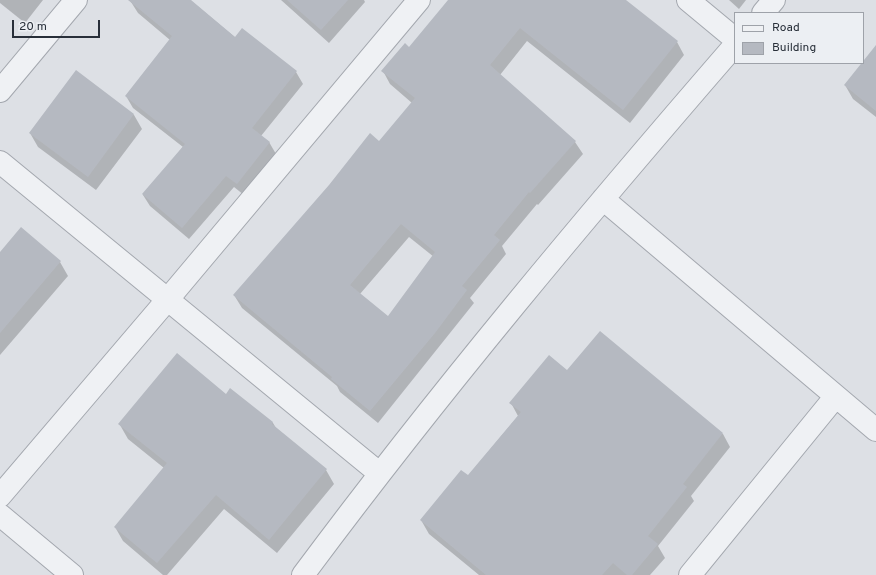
<!DOCTYPE html>
<style>
body{margin:0}
#map{position:relative;width:876px;height:575px;overflow:hidden;background:#dde0e5;font-family:Overpass,sans-serif}
canvas{display:block}
.legend{position:absolute;left:734px;top:12px;width:130px;height:52px;box-sizing:border-box;background:#eceff3;border:1px solid #9ea2a9;margin:0;padding:5px 7px;list-style:none;font-size:12px;color:#282f39}
.legend li{display:flex;align-items:center;gap:8px;height:20px}
.legend b{width:20px;border:1px solid #9ea2a9}
.scale{position:absolute;left:12px;top:20px;width:88px;height:18px;box-sizing:border-box;border:2px solid #282f39;border-top:0;padding-left:5px;font-size:12px;line-height:14px;white-space:nowrap;color:#282f39;-webkit-text-stroke:3px #eceff3;paint-order:stroke}
</style>
<div id="map">
<canvas width="876" height="575"></canvas>
<ul class="legend">
<li><b style="height:5px;background:#eff1f4"></b>Road</li>
<li><b style="height:11px;background:#b5b9c1"></b>Building</li>
</ul>
<div class="scale">20 m</div>
</div>
<script>
const c = document.querySelector('canvas').getContext('2d');
c.lineJoin = 'round';
function fill(path, color) { c.fillStyle = color; c.fill(path, 'evenodd'); }
function strokePath(path, color, width, dash) { c.strokeStyle = color; c.lineWidth = width; c.lineCap = dash ? 'butt' : 'round'; c.setLineDash(dash || []); c.stroke(path); }
fill(new Path2D(`
 M0,0H43L25,23L0,3Z
 M133,0H190L236,38L296,72L303,84L261,136L269,142L276,154L244,195L234,187L189,239L150,206L143,195L183,147L133,108L126,96L170,40L138,13L131,2Z
 M281,0H364L365,2L329,43Z
 M449,0H624L677,42L684,55L630,123L527,41L500,75L575,142L583,154L538,205L537,204L502,246L506,254L470,298L474,303L378,423L340,392L337,386L242,308L234,295L379,142L412,103L390,84L383,71L409,48ZM409,237L434,257L388,317L360,294Z
 M729,0H746L739,9Z
 M876,47V117L853,99L845,85Z
 M76,72L134,115L142,129L96,190L38,147L30,133Z
 M21,229L60,262L68,276L0,355V253Z
 M567,372L723,434L730,447L691,496L694,501L658,546L665,558L650,575H479L429,534L421,520L468,476L518,416L511,403Z
 M231,390L273,423L276,428L326,470L334,484L277,553L224,509L167,575H163L123,541L115,527L164,468L128,439L120,425L226,395Z`), '#0003');
fill(new Path2D(`
 M128,0H191L235,37L242,28L297,71L252,128L270,142L237,184L226,176L182,228L142,194L185,144L125,96L172,36Z
 M287,0H348L321,30Z
 M448,0H626L678,41L623,110L520,28L490,65L576,141L530,193L529,192L494,235L500,240L462,286L467,290L435,333L370,411L331,379L332,377L233,295L329,185L370,133L379,141L415,98L381,71L405,43L409,47ZM401,224L435,252L388,316L350,285Z
 M876,45V111L844,85Z
 M76,70L134,114L88,177L29,133Z
 M21,227L61,261L0,333V252Z
 M600,331L723,433L683,484L687,487L648,536L658,544L632,575H627L613,563L602,575H486L420,520L461,470L468,475L521,412L509,403L549,355L567,370Z
 M177,353L226,394L230,388L273,422L272,424L327,469L269,540L216,495L157,563L114,527L167,463L118,424Z`), '#b5b9c1');
const minor = new Path2D(`
 M688,0L735,39
 M763,13L774,0
 M0,91L76,0
 M0,162L379,473
 M603,199L876,430
 M0,496L168,299L419,0
 M303,575C439,392 586,217 735,45
 M690,575L836,396`);
const tertiary = new Path2D(`
 M0,515L72,575`);
strokePath(minor, '#a3a7ae', 24);
strokePath(tertiary, '#a3a7ae', 24);
strokePath(minor, '#eff1f4', 22);
strokePath(tertiary, '#eff1f4', 22);
</script>
